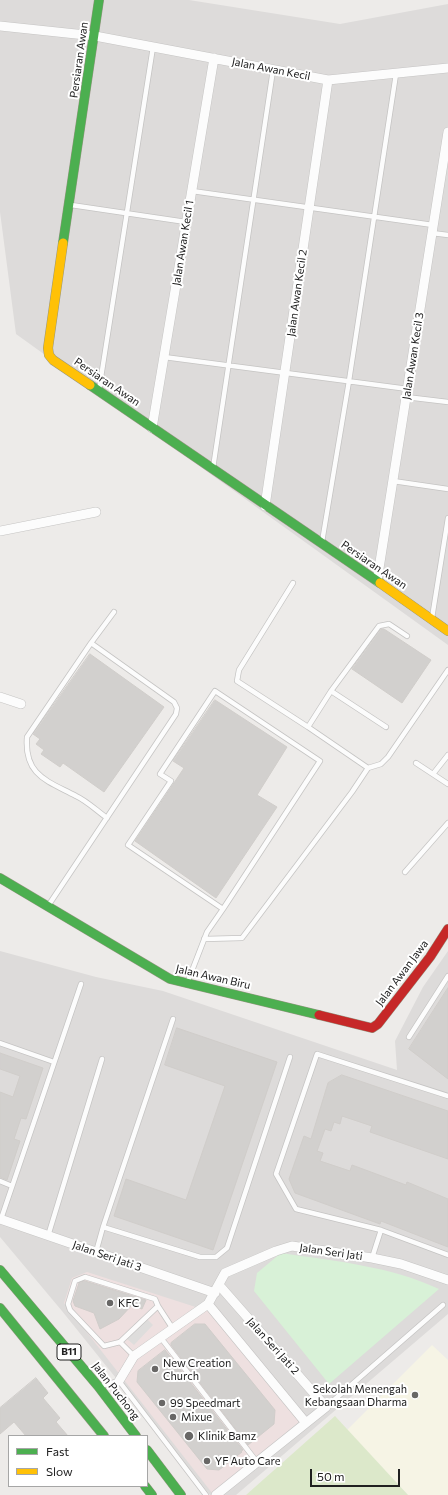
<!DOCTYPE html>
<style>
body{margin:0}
#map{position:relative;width:448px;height:1495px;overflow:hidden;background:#edebe9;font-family:Commissioner,sans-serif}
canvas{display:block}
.legend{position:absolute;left:8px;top:1435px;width:140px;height:52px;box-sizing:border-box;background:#fff;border:1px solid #a6a6a6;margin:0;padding:5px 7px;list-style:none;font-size:12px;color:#202020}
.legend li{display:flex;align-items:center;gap:8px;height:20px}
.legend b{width:20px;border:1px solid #a6a6a6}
.scale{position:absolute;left:310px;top:1469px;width:90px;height:18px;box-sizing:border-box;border:2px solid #202020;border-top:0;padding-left:5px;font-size:12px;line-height:14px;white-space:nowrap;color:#202020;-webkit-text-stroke:3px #fff;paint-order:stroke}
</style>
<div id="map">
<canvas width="448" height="1495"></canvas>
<ul class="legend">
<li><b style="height:5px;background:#4caf50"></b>Fast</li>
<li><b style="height:5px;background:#ffc107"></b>Slow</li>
</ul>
<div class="scale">50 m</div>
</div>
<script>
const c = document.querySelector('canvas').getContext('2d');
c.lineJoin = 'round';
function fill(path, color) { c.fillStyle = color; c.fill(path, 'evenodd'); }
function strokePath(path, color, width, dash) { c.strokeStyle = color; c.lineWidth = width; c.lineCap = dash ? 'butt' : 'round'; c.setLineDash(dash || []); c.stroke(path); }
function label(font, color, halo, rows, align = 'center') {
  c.font = font + ' Commissioner,sans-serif'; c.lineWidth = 4; c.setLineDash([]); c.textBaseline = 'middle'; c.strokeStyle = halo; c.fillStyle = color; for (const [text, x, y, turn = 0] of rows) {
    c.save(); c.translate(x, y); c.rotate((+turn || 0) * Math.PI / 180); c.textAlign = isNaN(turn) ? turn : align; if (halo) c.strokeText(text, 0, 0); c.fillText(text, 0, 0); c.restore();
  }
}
fill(new Path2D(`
 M0,0H189L340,24L448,4V645L16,334L0,212Z
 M0,951L96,977L163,991L397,1070L395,1041L423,987L448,951V1314L236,1495H210L62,1311L0,1237Z`), '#dddbda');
fill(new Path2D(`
 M87,1272L208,1311L299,1422L212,1493L64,1303L72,1278Z`), '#eee0e0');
fill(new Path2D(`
 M432,1345L448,1360V1495H408L347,1430Z`), '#f6f4e5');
fill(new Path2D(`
 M335,1416L408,1495H246Z`), '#dce8ca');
fill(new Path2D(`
 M281,1253C334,1261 390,1266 439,1289L329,1384L254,1291L257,1273Z`), '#d8f1d7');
fill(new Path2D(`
 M146,1318L153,1325L134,1345L126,1338Z`), '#dedddc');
const building = new Path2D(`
 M381,629H384L431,660L402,703L352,669Z
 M90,654L164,707L104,792L63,763L60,767L41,754L44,750L36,744L40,739L33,734Z
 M215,700L287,747L257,795L277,807L216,898L135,841L184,768L173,761Z
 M448,988V1079L409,1049Z
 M177,1028L277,1062L213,1250L114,1216L126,1179L186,1200L225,1086L165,1065Z
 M0,1053L43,1068L26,1119L21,1118L14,1139L20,1141L7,1180L0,1177V1092L13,1097L20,1076L0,1069Z
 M342,1075L448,1111V1159L370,1132L372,1126L342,1116L340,1124L334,1122L331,1131L325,1129L317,1151L323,1153L320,1161L350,1171L352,1165L406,1185L407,1182L448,1199V1247L381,1221L380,1224L295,1193L289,1179L304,1136L311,1139L328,1083Z
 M85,1281L146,1300L142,1309L132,1305L119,1319L100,1329L94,1313L75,1306L73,1301L79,1283Z
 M195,1324H205L275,1410L274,1424L248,1445L171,1345V1343Z
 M165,1350L243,1450L241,1451L242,1452L219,1470L207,1469L137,1382L138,1371Z
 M36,1378L48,1393L43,1398L60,1418L56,1422L68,1436H26L14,1422L0,1434V1408Z`);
fill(building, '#d2d0ce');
strokePath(building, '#d0cdca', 1);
const lane = new Path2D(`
 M192,191L433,225
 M71,205L186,222
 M432,233L448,235
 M164,357L408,389
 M99,390L153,47
 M406,397L448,402
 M213,468L273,70
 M393,481L448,489
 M322,542L349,381L396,74
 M293,583L239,670L237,681L308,727
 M432,618L448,518
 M91,643L114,612
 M331,691L386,727
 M416,763L448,784
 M368,768L308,727L331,691L379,626L389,624L407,636
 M433,774L448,755
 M405,872L448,823
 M48,906L176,714L177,708L174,702L91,643L27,737C24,776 48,781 76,796C87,801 97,811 107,818
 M204,939L242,938L352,792L368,768L381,764L388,757L448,670
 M188,981L207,932L223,909L320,761L215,691L160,774L171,781L128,845L223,909
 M409,1037L448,976
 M0,1043L54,1062
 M448,1096L317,1054L276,1174L296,1209L381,1230L448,1255
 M0,1181L12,1186
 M1,1219L81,984
 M103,1227L200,1257H216L227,1248L290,1057
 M48,1236L102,1059
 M96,1252L103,1227L173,1019
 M372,1258L381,1230
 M161,1338L257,1462
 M120,1342L104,1346L70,1310L68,1304L75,1281L85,1277L155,1299L158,1306
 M134,1356L120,1342L158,1306L173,1329
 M101,1386L119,1381L206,1495
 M326,1407L443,1305`);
const street = new Path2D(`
 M0,26L95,36L328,80L448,68
 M152,428L214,58
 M265,506L328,80
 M0,531L96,512
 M377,581L448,132
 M0,697L21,704
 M0,1219L215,1293
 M208,1304L306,1423
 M119,1381L134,1356L208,1304L225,1273L276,1251L292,1246L372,1258L401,1264L448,1280
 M216,1495L326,1407L219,1285`);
const fast = new Path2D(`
 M63,243L99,0
 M90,385L380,583
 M0,878L170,979L319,1015
 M0,1270L98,1386L136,1436
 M0,1308L104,1436
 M147,1450L181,1495
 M145,1486L152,1495`);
const slow = new Path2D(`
 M63,243L48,348L49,355L53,360L90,385
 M380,583L448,631`);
const jam = new Path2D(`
 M319,1015L372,1028L378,1024L430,957L448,929`);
strokePath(lane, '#c5c4c3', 6);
strokePath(street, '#c5c4c3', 10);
strokePath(fast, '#969682', 10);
strokePath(slow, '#969682', 10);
strokePath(jam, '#969682', 10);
strokePath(lane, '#fcfcfc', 4.5);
strokePath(street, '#fcfcfc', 9);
strokePath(fast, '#4caf50', 9);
strokePath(slow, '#ffc107', 9);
strokePath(jam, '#c62828', 9);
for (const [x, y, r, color] of [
 [110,1303,4,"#686766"],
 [155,1369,4,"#686766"],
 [415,1395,4,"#686766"],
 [162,1403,4,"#686766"],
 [173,1417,4,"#686766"],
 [189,1436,5,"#686766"],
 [207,1461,4,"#686766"]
]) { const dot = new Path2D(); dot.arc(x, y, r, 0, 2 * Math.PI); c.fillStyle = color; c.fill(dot); strokePath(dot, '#fff', 1.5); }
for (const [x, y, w] of [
 [69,1352,24]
]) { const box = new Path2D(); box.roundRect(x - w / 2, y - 8, w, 16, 3); c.fillStyle = '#fff'; c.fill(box); strokePath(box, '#202020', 1); }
label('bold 10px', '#202020', null, [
 ["B11",69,1352]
]);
label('11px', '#202020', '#fff', [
 ["Persiaran Awan",79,60,-82],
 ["Jalan Awan Kecil",271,69,11],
 ["Jalan Awan Kecil 1",183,243,-81],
 ["Jalan Awan Kecil 2",297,293,-82],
 ["Jalan Awan Kecil 3",413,356,-81],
 ["Persiaran Awan",107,382,34],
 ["Persiaran Awan",374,565,34],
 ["Jalan Awan Jawa",402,973,-53],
 ["Jalan Awan Biru",213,977,13],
 ["Jalan Seri Jati",331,1252,8],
 ["Jalan Seri Jati 3",107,1256,19],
 ["Jalan Seri Jati 2",273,1346,48],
 ["Jalan Puchong",116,1391,52]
]);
label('11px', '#202020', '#fff', [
 ["KFC",118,1303],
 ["New Creation",163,1363],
 ["Church",163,1376],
 ["Sekolah Menengah",407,1389,"right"],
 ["Kebangsaan Dharma",407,1402,"right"],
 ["99 Speedmart",170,1403],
 ["Mixue",181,1417],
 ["Klinik Bamz",198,1436],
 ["YF Auto Care",215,1461]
], 'left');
</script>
